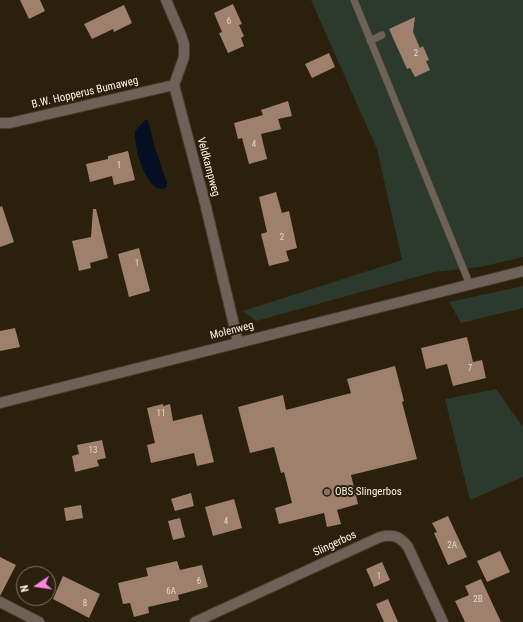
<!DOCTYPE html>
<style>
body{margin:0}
#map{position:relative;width:523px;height:622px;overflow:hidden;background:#2a200c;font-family:"Roboto Condensed",sans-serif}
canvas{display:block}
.north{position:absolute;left:16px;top:566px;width:40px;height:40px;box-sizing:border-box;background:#2a200c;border:1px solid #7d7463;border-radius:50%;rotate:257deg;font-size:11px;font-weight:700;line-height:16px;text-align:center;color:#faf3e6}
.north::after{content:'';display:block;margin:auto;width:14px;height:18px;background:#fd86e1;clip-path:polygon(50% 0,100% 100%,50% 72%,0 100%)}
</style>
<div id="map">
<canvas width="523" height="622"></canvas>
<div class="north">N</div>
</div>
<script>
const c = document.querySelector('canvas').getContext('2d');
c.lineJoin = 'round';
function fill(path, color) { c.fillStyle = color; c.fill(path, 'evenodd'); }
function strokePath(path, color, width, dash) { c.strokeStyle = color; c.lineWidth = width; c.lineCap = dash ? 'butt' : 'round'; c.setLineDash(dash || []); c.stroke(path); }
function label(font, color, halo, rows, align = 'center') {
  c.font = font + ' "Roboto Condensed",sans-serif'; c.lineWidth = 4; c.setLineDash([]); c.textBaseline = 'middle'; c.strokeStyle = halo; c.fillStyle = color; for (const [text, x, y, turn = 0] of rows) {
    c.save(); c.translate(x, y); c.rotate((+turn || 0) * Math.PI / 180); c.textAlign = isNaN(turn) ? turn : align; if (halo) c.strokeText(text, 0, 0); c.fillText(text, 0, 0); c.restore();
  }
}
fill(new Path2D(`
 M311,0H523V257L480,267L434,272L256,321L243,311L402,260L377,149Z
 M523,286V308L461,323L449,302Z
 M496,389L523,427V477L470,500L445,399Z`), '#2c3a2e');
fill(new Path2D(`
 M145,120H147L149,124L155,148L167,183V187C150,198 137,157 136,144C135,140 135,136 135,131Z`), '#050e23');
fill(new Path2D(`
 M20,0H40L45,11L29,19Z
 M233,4L242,24L239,25L244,36L241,38L244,46L228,53L219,33L222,32L214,13Z
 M124,5L132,23L114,32L113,29L92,39L84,24Z
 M415,17L413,32L420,48L423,46L429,60L426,61L430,70L415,77L410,68L407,69L389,29Z
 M329,53L335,67L312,78L305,64Z
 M288,101L292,116L278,119L281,129L261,134L267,159L249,164L242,138L238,139L234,123L263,115L261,110Z
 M128,151L135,180L114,185L112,176L90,182L86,164L108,159V156Z
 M276,192L282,213L289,211L297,248L286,251L289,261L269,266L261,234L267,232L259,197Z
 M2,206L14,242L0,247V207Z
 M93,209H96L108,258L90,263L91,268L79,271L72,241L91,237Z
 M139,248L150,291L129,297L118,254Z
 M15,328L20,347L0,351V331Z
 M467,337L473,362L482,360L486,378L453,386L447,364L426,369L421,348Z
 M395,366L404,401L402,402L417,459L351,475L358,504L337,510L341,524L327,527L324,513L279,524L275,508L292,503L284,472L281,473L274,447L250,453L238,407L283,395L286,410L351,393L347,379Z
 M163,404V406L170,404L173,421L202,414L214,462L197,466L194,453L151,463L147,445L155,443L147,408Z
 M102,440L106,458L97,460L99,466L75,472L72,456L79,454L77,445Z
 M191,493L194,506L175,511L171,499Z
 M234,499L242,528L213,536L205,507Z
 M81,505L83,518L66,521L64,508Z
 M448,516L467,557L448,565L434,533L437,532L432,523Z
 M180,518L185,537L173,540L168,521Z
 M500,551L510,572L487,582L477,561Z
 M0,557L16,565L0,596Z
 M177,561L180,570L202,565L208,587L178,595L179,600L148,607L149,613L134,617L130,603L123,604L118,583L148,576L146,568Z
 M382,562L390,580L374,587L366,569Z
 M63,576L100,594L89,618L53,599Z
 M481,579L501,622H465L455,601L469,595L465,586Z
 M388,599L398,622H384L376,604Z`), '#9e806d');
const service = new Path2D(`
 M354,0L470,285
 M370,41L382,35`);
const minor = new Path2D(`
 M166,0L181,35L184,44V57L174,85L205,203L238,342
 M0,123H10L174,85
 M0,403L523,271
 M0,602L39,622
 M195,622L380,537C393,534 400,536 408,547L443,622`);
strokePath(service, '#473e2b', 8);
strokePath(minor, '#473e2b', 12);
strokePath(service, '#6d6158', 7);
strokePath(minor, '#6d6158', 10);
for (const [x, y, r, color] of [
 [327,492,4,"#8d6e63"]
]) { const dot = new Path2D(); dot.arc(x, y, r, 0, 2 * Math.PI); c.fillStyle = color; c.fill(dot); strokePath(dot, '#2a200c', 1.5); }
label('9px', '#e3d6c8', null, [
 ["6",229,22],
 ["2",416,54],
 ["4",254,145],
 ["1",119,166],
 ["2",282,238],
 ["1",137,264],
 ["7",470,369],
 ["11",161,414],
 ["13",93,451],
 ["4",226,522],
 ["2A",452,546],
 ["1",379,577],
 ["6",199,582],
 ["6A",171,592],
 ["2B",478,600],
 ["8",85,604]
]);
label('11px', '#faf3e6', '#2a200c', [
 ["B.W. Hopperus Bumaweg",85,93,-13],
 ["Veldkampweg",208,167,75],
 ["Molenweg",232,331,-14],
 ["Slingerbos",335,544,-25]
]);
label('11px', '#faf3e6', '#2a200c', [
 ["OBS Slingerbos",335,492]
], 'left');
</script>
